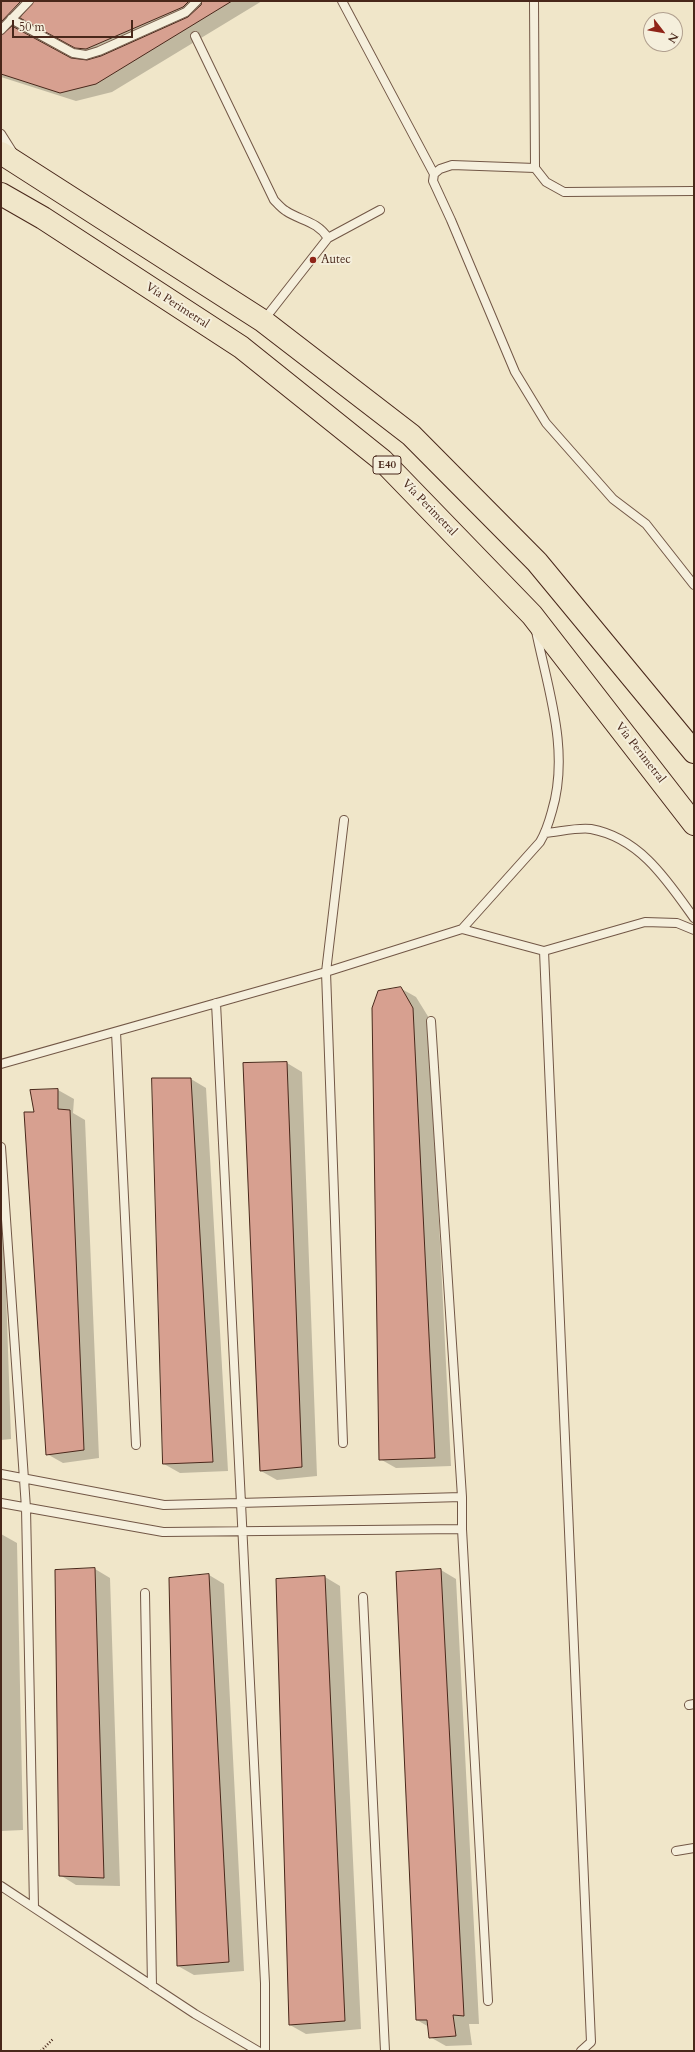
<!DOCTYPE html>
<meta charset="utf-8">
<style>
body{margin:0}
#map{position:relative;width:695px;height:2052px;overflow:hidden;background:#f0e6c9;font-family:Cardo,serif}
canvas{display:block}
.frame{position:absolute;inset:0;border:2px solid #48271a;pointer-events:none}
.north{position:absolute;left:643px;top:12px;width:40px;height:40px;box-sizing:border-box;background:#f5efdc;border:1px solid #b09f8e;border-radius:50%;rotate:121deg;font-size:11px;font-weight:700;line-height:16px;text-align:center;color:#48271a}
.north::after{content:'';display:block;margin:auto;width:14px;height:18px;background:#8f2418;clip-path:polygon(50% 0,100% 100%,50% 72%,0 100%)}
.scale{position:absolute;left:12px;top:20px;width:121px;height:18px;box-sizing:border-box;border:2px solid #48271a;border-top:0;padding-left:5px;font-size:12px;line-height:14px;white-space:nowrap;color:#48271a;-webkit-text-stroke:3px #f5efdc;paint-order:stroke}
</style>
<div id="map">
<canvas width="695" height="2052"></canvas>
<div class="frame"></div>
<div class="north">N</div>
<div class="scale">50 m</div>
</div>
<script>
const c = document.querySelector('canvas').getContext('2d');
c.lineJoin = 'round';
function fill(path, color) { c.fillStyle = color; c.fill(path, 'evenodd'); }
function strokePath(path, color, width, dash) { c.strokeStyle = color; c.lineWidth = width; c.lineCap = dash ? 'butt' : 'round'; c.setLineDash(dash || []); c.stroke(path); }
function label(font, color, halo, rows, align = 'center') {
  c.font = font + ' Cardo,serif'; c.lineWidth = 4; c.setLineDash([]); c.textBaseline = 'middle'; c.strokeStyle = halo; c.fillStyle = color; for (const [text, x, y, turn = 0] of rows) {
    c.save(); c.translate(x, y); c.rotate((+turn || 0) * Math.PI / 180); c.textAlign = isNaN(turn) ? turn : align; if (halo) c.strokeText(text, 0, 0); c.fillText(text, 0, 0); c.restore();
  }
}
fill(new Path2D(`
 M1,1H262L112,92L76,101L1,77ZM27,21L91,56L100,57L85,61L70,59L18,30Z
 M400,988L416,997L429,1018L451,1466L396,1468L380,1459Z
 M287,1063L302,1072L317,1476L277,1480L261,1471Z
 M191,1079L206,1088L228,1471L180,1473L164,1464Z
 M58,1090L74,1099L73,1113L85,1120L99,1458L63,1463L47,1454L35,1113L31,1091Z
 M1,1143L11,1439L1,1440Z
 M1,1534L17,1543L23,1830L1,1831Z
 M95,1569L110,1578L120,1886L76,1885L60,1875Z
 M441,1570L456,1579L479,2024H469L472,2045L446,2046L430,2037L429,2027L417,2020Z
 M209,1575L224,1584L244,1971L194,1975L178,1966Z
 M325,1577L340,1586L361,2029L306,2034L290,2025Z`), '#0003');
const building = new Path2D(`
 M1,1H21L1,22Z
 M34,1H189L183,7L86,49L75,48L20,18Z
 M202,1H232L96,84L60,93L1,74V35L12,26L71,58L87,60L101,56L188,17L201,5Z
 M401,987L413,1008L435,1458L379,1460L372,1008L378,991Z
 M287,1062L302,1467L260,1471L243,1063Z
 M152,1078H191L213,1462L163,1464Z
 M58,1089V1109L70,1110L84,1450L46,1455L24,1112H34L30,1090Z
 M95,1568L104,1878L59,1876L55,1570Z
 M441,1569L464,2016L453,2015L456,2036L429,2038L427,2020H416L396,1572Z
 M209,1574L229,1962L177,1966L169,1578Z
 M325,1576L345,2021L289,2025L276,1579Z`);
fill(building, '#d7a090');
strokePath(building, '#48271a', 1);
const lane = new Path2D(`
 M342,1L434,174
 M534,1L535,168L546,182L564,192L694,191
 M11,19L73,53L86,55L99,51L186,12L197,1
 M1,30L29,1
 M195,36L274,200C277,203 281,208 286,211C301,221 317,221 328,238L263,321
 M1,134L13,153
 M535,168L452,165L440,169L434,174L433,181L451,220L515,372L546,423L613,499L646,524L694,585
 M328,238L380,210
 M545,833C558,832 579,827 591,829C640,838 667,880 694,918
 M462,929L540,842C546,832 549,822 552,811C570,751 548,690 536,631
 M544,951L591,2042L581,2051
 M216,1003L265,1983V2051
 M431,1021L462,1497V1529L488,2001
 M116,1032L136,1445
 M1,1064L326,972L462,929L544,951L645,922L677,923L694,930
 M1,1147L26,1508L34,1907
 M343,1443L326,972L344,820
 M1,1474L164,1505L462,1497
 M1,1503L163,1532L462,1529
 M145,1593L152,1986
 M363,1597L385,2051
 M689,1705L694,1704
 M676,1851L694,1848
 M1,1886L195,2014L258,2051`);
const highway = new Path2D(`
 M1,153L263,321L411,435L537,562L694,752
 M1,194L43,218L241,347L382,460L532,615L694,824`);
strokePath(lane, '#725746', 10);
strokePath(highway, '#48271a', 24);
strokePath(new Path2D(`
 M41,2051L53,2039`), '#48271a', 2.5, [1, 2]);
strokePath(lane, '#f5efdc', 8);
strokePath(highway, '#f0e6c9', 22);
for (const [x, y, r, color] of [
 [313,260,4,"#8f2418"]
]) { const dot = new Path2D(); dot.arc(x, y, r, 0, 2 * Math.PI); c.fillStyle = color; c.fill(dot); strokePath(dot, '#f5efdc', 1.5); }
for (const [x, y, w] of [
 [387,465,28]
]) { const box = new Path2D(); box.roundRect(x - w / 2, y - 9, w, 18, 3); c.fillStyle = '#f5efdc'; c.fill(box); strokePath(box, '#48271a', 1); }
label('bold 11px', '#48271a', null, [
 ["E40",387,465]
]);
label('12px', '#48271a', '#f5efdc', [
 ["Autec",321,260]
], 'left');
label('12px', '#48271a', '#f5efdc', [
 ["Vía Perimetral",177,306,33],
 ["Vía Perimetral",429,508,46],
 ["Vía Perimetral",640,753,52]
]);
</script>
